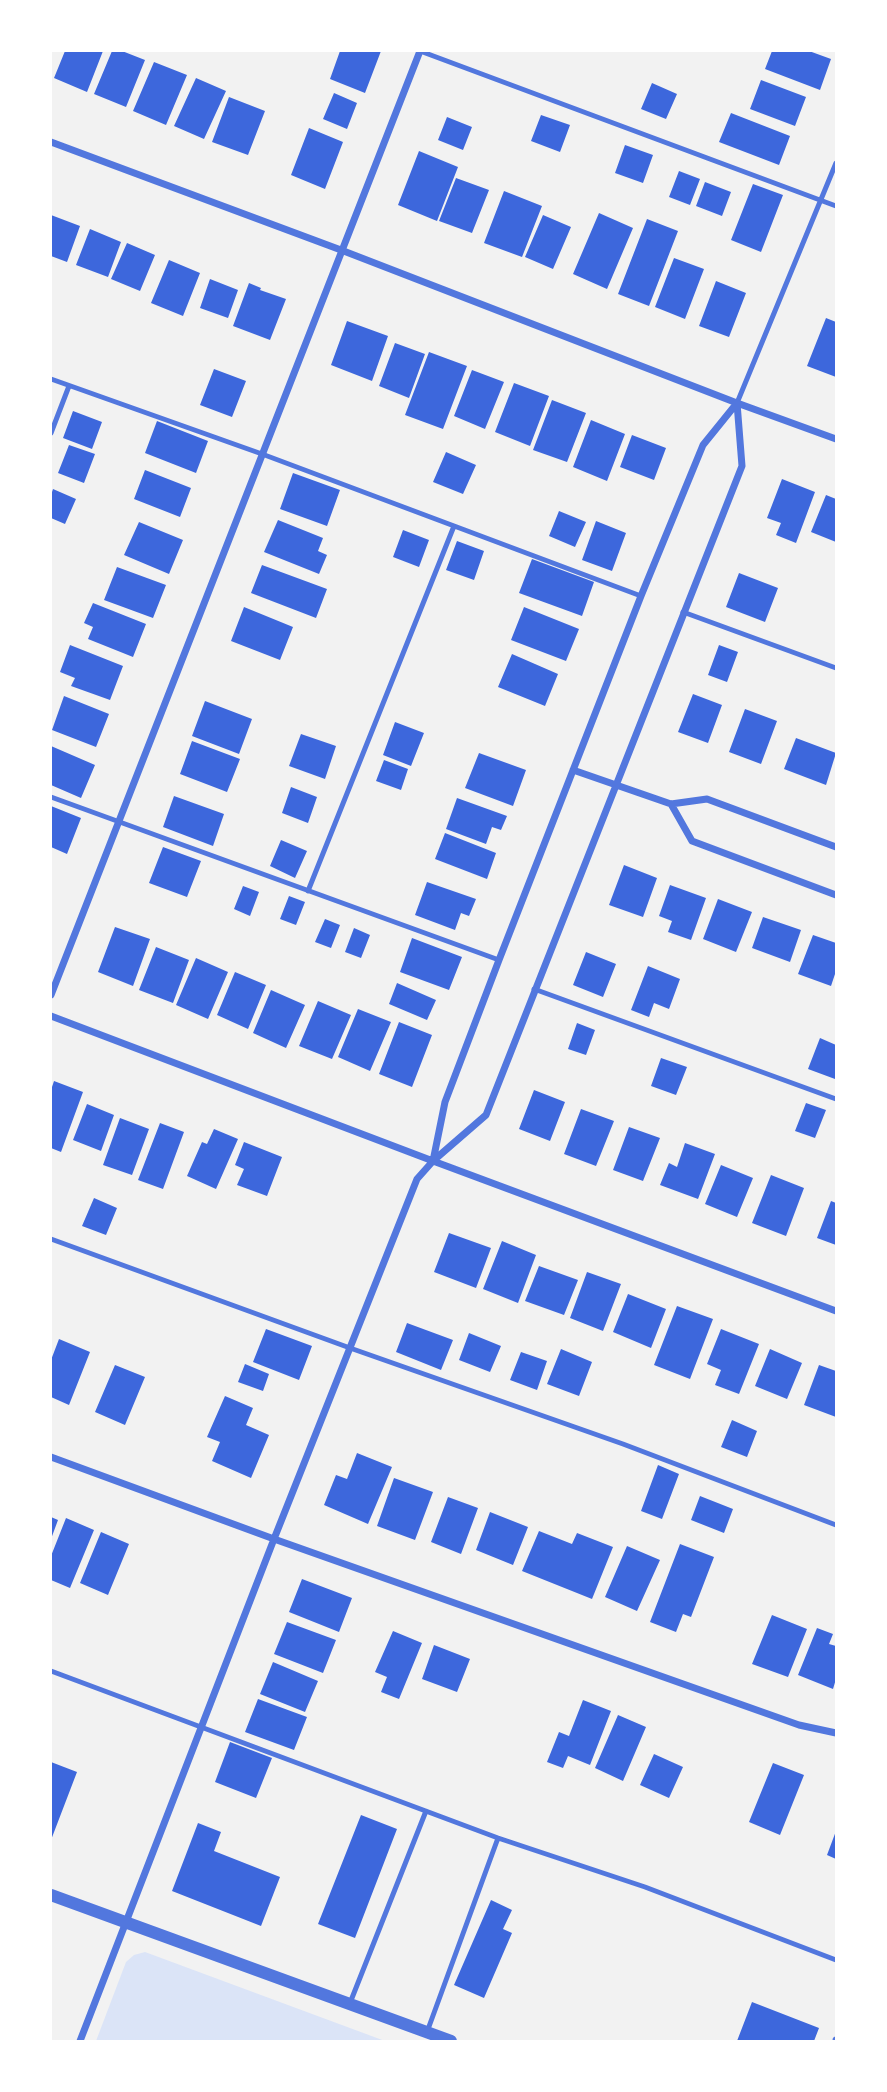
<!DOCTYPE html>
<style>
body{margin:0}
#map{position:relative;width:887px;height:2092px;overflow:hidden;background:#f2f2f2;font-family:"Fira Sans Condensed",sans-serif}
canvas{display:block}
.frame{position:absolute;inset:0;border:52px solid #fff;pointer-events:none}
</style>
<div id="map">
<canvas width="887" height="2092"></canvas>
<div class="frame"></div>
</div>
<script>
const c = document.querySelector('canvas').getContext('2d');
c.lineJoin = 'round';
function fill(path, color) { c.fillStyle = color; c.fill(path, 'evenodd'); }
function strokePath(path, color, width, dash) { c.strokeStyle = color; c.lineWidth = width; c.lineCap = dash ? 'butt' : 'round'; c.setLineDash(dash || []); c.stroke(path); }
fill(new Path2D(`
 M145,1952L385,2041H96L126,1962L134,1955Z`), '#dbe4f7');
fill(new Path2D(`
 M65,51H103L87,92L54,78Z
 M112,51H122L145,60L126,107L94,94Z
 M340,51H381L365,93L330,79Z
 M772,51H809L831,59L820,90L765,69Z
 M154,62L187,75L166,125L133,111Z
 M196,78L226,91L204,139L174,126Z
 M761,80L806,97L795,126L750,109Z
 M652,83L677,94L666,119L641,109Z
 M334,93L357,103L347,129L323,119Z
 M229,97L265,111L248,155L212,142Z
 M731,113L790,136L779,165L719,142Z
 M541,115L570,125L560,152L531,141Z
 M447,117L472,127L463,150L438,140Z
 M309,128L343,142L325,189L291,175Z
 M625,145L653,155L643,183L615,173Z
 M419,151L458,167L437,221L398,205Z
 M679,171L700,179L690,205L669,197Z
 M456,178L489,190L472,233L439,221Z
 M705,182L731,192L722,216L696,206Z
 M753,184L783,195L761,252L731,240Z
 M504,191L542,206L522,257L484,243Z
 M599,213L633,228L607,289L573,274Z
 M51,215L80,226L67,262L51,256Z
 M543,215L571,227L553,269L525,257Z
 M647,219L678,231L649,306L618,294Z
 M90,229L121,242L108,277L76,265Z
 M127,243L155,255L140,291L111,279Z
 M674,258L704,269L685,319L655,307Z
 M169,260L200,273L183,316L151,303Z
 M210,279L238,290L228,318L200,308Z
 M716,281L746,293L729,337L699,326Z
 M249,283L261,288L260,290L286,299L270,340L233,326Z
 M826,318L836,322V377L807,366Z
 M347,321L388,336L372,381L331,365Z
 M395,343L425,354L409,398L379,386Z
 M429,352L467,366L443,429L405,415Z
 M214,369L246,381L232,417L200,405Z
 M472,370L504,382L485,429L454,416Z
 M514,383L549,396L530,446L495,432Z
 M552,400L586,413L567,462L533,450Z
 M73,411L102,422L92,449L63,438Z
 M591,420L625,434L607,481L573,467Z
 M157,421L208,441L196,473L145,453Z
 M632,435L666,448L654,480L620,467Z
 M69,445L95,454L84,483L58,473Z
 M446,452L476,465L463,494L433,482Z
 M145,470L191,488L180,517L134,499Z
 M293,473L340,490L327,526L280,509Z
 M782,479L815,492L796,543L776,535L781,523L767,518Z
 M53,489L76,499L65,524L51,518V495Z
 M826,495L836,499V542L811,532Z
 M559,511L586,522L575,547L549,536Z
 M278,520L323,538L318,551L327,555L319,574L264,552Z
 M596,521L626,533L612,571L582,560Z
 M139,522L183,540L169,574L124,555Z
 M403,530L429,540L419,567L393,557Z
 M457,541L484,551L474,580L446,570Z
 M532,559L594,582L582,616L519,593Z
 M262,565L327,589L316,618L251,593Z
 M117,567L166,585L153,618L104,600Z
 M739,573L778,588L765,622L726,607Z
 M93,603L146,624L133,657L88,639L93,627L84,623Z
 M244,607L293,627L280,660L231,641Z
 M524,607L579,629L566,661L511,640Z
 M70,645L123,666L110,700L71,686L75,678L60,672Z
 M719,645L738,652L727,682L708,675Z
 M512,654L558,674L545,706L498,687Z
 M693,694L722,705L708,743L678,732Z
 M64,696L109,714L96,747L52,730Z
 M205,701L252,719L239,754L192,736Z
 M745,709L777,721L761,764L729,752Z
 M395,722L424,733L411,766L383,755Z
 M301,734L336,746L325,779L289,766Z
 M796,738L836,753L826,785L784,769Z
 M192,741L240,759L227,792L180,774Z
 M51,746L95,765L81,798L51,785Z
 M479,753L526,770L513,806L465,788Z
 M384,760L408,769L401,790L376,781Z
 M291,787L317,797L308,823L282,813Z
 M174,796L224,814L213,846L163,827Z
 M457,798L507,816L501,830L492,827L486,844L446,829Z
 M51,806L81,818L67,854L51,847Z
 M445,833L496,853L487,879L435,859Z
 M281,840L307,851L295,878L270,866Z
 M163,847L201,861L187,897L149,883Z
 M624,865L657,878L643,917L609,905Z
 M427,882L476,899L469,916L461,913L455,930L415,915Z
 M670,885L706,898L691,940L668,932L672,921L659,916Z
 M243,886L259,892L250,916L234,909Z
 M289,896L305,902L296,925L280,919Z
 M718,899L752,912L736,952L703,939Z
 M763,917L801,930L790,962L752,948Z
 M325,919L340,925L331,948L315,942Z
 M115,927L150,939L133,986L98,972Z
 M354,928L370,935L361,958L345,952Z
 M813,935L836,943V971L831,986L798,974Z
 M412,938L462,957L449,990L400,972Z
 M156,947L189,960L173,1003L139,990Z
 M586,952L616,964L603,997L573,985Z
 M196,958L228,972L208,1019L176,1005Z
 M648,966L680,979L669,1009L654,1003L649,1017L631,1010Z
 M235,972L266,985L248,1029L217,1015Z
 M397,983L436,1000L427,1020L389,1004Z
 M271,990L305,1005L286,1048L253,1033Z
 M318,1001L351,1015L332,1059L299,1046Z
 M358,1009L391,1022L370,1071L338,1057Z
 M399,1022L432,1035L412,1087L379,1074Z
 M577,1023L595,1030L586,1055L568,1049Z
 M820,1038L836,1045L835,1079L808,1069Z
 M661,1058L687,1067L676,1095L651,1086Z
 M54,1081L83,1092L61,1152L51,1148V1090Z
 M534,1090L565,1102L550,1141L519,1129Z
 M806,1103L826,1110L815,1138L795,1131Z
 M87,1104L114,1115L101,1151L73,1140Z
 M581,1109L614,1121L596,1166L564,1154Z
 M120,1118L149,1129L132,1175L103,1165Z
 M160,1123L184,1132L163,1189L138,1180Z
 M629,1127L660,1138L643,1181L613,1170Z
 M214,1129L238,1139L216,1189L187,1176L202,1142L207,1144Z
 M244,1142L282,1157L267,1196L237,1185L244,1169L235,1165Z
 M685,1143L715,1154L698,1199L660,1185L669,1163L677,1167Z
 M721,1165L753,1178L737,1217L705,1204Z
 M771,1175L804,1188L786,1236L752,1223Z
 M94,1198L117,1208L106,1235L82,1226Z
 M831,1201L836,1203V1245L817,1238Z
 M449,1233L491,1248L476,1288L434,1272Z
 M502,1241L536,1255L518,1303L483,1289Z
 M539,1266L578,1280L564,1315L525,1301Z
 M587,1272L621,1284L603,1331L570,1318Z
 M628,1294L666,1309L651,1348L613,1332Z
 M677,1306L713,1319L690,1379L654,1365Z
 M407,1323L453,1340L441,1370L396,1352Z
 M266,1329L312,1346L299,1380L253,1362Z
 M721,1329L759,1344L739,1394L715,1385L721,1370L707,1364Z
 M469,1333L501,1346L490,1372L459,1360Z
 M59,1339L90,1352L69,1405L51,1397V1360Z
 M561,1349L592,1362L579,1396L547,1384Z
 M770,1349L802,1363L787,1399L755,1386Z
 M521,1352L547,1361L537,1390L510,1380Z
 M245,1364L269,1374L263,1391L238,1382Z
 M115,1365L145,1377L125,1425L95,1412Z
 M819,1365L836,1371V1417L804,1405Z
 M225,1396L253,1408L246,1425L269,1435L251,1478L212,1461L220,1442L207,1437Z
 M732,1420L757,1431L747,1457L721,1447Z
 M357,1453L392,1467L368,1524L324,1505L336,1475L347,1479Z
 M658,1465L679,1474L662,1519L641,1511Z
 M394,1478L433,1492L415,1540L377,1526Z
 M700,1496L733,1509L724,1533L691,1520Z
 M448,1497L478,1508L461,1554L431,1542Z
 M490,1512L528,1527L513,1565L476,1550Z
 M51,1517L58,1520L51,1539Z
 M66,1518L94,1530L70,1588L51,1580V1556Z
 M539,1531L572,1544L577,1533L613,1547L592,1599L522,1571Z
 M101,1532L129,1544L108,1595L80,1583Z
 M680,1544L714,1557L691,1617L683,1614L676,1632L650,1622Z
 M627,1546L660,1560L637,1611L605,1597Z
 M302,1579L352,1598L339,1632L289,1612Z
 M772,1615L807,1629L788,1677L752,1664Z
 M287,1622L336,1640L323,1673L274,1654Z
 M817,1628L833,1634L829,1644L836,1646V1679L833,1689L798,1675Z
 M393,1631L422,1643L399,1699L381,1692L387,1677L375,1672Z
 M434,1645L470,1659L457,1692L422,1679Z
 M273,1662L318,1681L305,1712L260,1694Z
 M258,1699L307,1717L294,1750L245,1732Z
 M583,1700L611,1711L590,1765L568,1756L563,1768L547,1762L559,1732L569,1736Z
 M618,1715L646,1727L623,1781L595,1768Z
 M230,1742L272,1758L256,1798L215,1782Z
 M654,1754L683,1767L669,1798L640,1785Z
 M51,1762L77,1772L51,1840Z
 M773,1763L804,1775L780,1835L749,1822Z
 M361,1815L397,1829L355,1938L318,1924Z
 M198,1823L221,1832L214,1851L280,1877L261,1926L172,1891Z
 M836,1831V1859L827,1855Z
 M491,1900L512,1910L503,1929L512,1933L484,1998L454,1985Z
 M752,2002L819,2028L814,2041H737Z`), '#3d67dc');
strokePath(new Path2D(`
 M420,51L836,206
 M51,379L262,454L641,596
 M737,403L836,163
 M51,433L69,386
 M683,612L836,668
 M51,797L499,960
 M308,891L454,526
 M534,989L836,1099
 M51,1239L350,1348L623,1444L836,1525
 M51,1671L498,1838L645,1887L836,1960
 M350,2003L426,1811
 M427,2032L498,1838`), '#5277de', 5);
strokePath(new Path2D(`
 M51,142L341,250L737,403L836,439
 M573,770L671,804L707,799L836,847
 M671,804L692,841L836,895
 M51,995L420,51
 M51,1016L433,1161L836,1311
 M433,1161L445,1102L499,960L641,596L703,445L737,403
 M51,1457L274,1539L799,1725L836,1733
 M80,2041L274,1539L417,1179L433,1161L486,1115L742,466L737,403
 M836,2041V2040`), '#5277de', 7);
strokePath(new Path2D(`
 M51,1895L451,2041`), '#5277de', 12);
</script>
